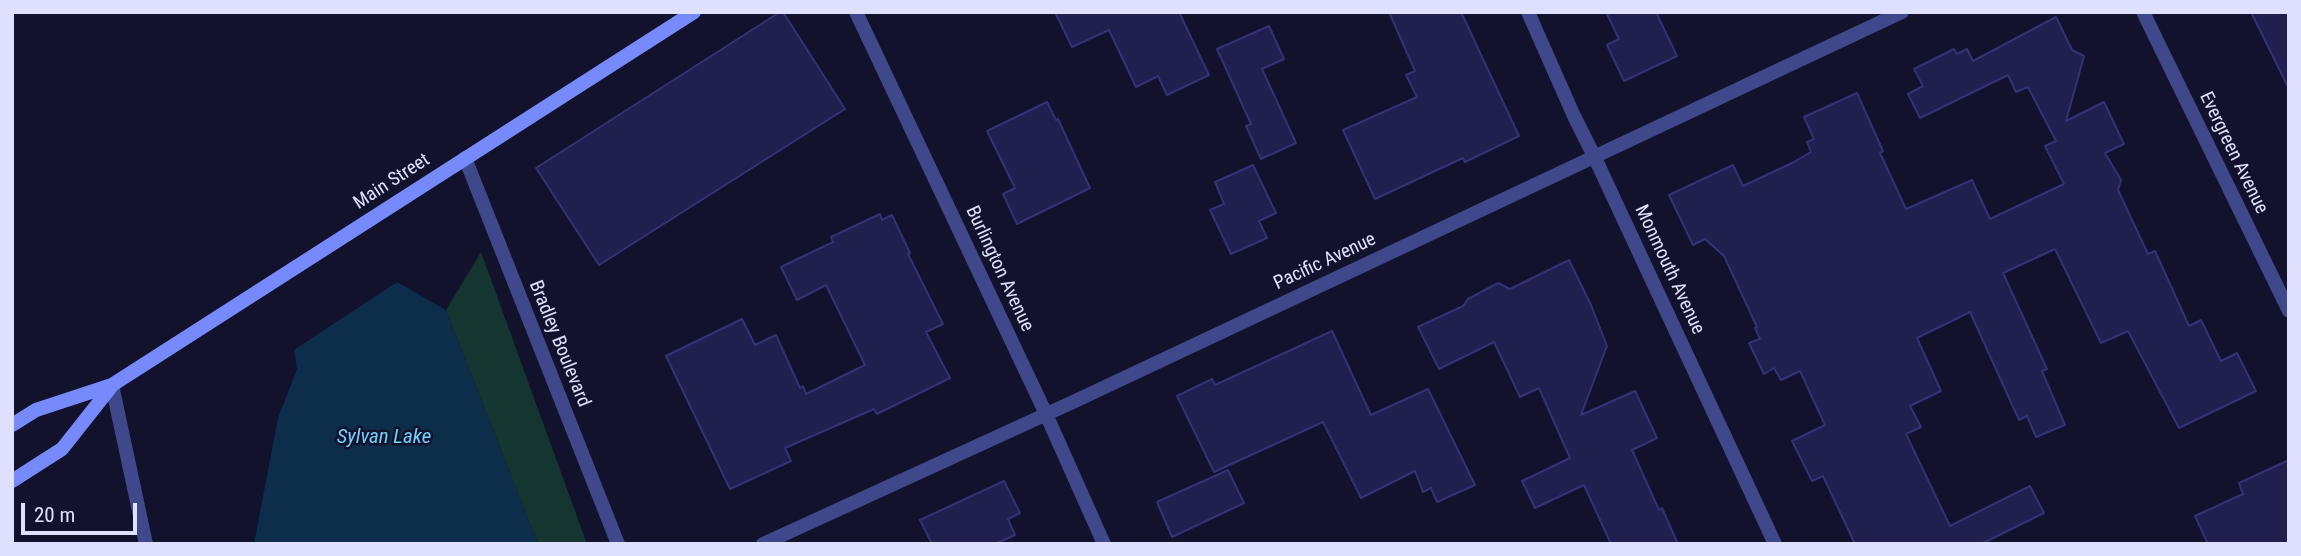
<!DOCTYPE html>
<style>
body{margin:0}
#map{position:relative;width:2301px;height:556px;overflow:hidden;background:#12122c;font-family:"Roboto Condensed",sans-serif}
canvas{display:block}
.frame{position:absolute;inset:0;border:14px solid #dee0fe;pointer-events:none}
.scale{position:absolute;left:21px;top:503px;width:116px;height:32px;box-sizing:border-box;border:4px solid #dee0fe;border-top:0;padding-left:9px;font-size:21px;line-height:24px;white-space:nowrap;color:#dee0fe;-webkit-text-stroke:5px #12122c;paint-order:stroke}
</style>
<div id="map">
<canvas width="2301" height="556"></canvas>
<div class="frame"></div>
<div class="scale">20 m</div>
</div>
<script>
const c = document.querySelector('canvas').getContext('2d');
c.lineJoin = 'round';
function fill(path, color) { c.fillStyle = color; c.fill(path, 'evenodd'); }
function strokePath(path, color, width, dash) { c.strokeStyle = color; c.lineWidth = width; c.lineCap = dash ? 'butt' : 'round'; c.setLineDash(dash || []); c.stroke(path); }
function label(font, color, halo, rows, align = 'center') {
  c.font = font + ' "Roboto Condensed",sans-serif'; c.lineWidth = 5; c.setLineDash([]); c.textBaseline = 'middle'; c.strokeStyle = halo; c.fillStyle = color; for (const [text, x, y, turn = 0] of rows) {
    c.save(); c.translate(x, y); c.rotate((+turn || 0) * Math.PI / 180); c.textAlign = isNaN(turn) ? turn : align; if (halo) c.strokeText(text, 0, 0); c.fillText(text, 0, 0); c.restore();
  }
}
fill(new Path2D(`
 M481,252L587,544H538L446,310Z`), '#153630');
fill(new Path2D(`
 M397,282L446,310L538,544H254L278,418L297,369L294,350Z`), '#0c2e4b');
const building = new Path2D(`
 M780,12H783L845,109L599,265L536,168Z
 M1055,12H1179L1209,75L1167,95L1158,76L1136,87L1109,30L1072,47Z
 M1389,12H1461L1519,136L1465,162L1463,158L1375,199L1343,130L1417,97L1406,75L1415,71Z
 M1606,12H1656L1677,56L1624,81L1607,45L1619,39Z
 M2251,12H2289V89Z
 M2056,17L2072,50L2084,56L2066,121L2104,102L2124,144L2105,153L2121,180L2118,190L2148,254L2155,251L2189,326L2201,320L2221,361L2237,353L2256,391L2179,428L2128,331L2101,343L2055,249L2003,273L2047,369L2042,371L2065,425L2036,437L2027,416L2019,420L1970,312L1917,338L1941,391L1910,406L1921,427L1906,434L1950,526L2030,486L2044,513L1981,544H1855L1823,476L1812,481L1792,441L1825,425L1800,371L1781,380L1774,368L1764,374L1749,343L1760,339L1755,328L1757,327L1724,256L1705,239L1693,245L1669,195L1733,165L1743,186L1792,163L1811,152L1807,142L1814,139L1804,117L1857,93L1883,151L1880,153L1906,209L1972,180L1990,219L2064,184L2045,146L2056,141L2028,87L2016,92L2008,75L1920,118L1908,94L1923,86L1914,69L1954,49L1957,54L1967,49L1973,61Z
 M1269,26L1284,59L1262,69L1296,143L1261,159L1246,126L1251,124L1217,49Z
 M1047,102L1056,120L1058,119L1090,188L1017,224L1003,194L1015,188L987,131Z
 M1253,165L1276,213L1259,221L1267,238L1231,254L1210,210L1224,204L1215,182Z
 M880,214L882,220L892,215L910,253L908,254L943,324L926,332L950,378L877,414L874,409L785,448L791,461L730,489L666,356L742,319L755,345L776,335L800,388L803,386L806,394L865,365L826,285L797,300L781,267L833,242L831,237Z
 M1569,260L1591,305L1607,346L1581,415L1635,391L1657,438L1632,450L1659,510L1662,508L1678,544H1611L1584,485L1535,508L1522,481L1570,458L1539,388L1520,397L1494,342L1439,369L1418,327L1463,306L1468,299L1498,283L1510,289Z
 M1332,331L1371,415L1428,389L1475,485L1437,502L1431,488L1423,492L1415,471L1361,498L1323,422L1214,472L1177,396L1212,379L1215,385Z
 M2289,460V544H2208L2195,516L2243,494L2239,483Z
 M1228,470L1244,503L1172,537L1157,502Z
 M1004,481L1020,513L1008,519L1015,535L995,544H932L920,520Z`);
fill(building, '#201f4d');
strokePath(building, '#333178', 2);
strokePath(new Path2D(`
 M856,12L1046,414L1104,544
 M1528,12L1574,116L1595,158L1775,544
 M2143,12L2289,311
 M465,158L618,544
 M112,385L146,544
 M763,544L1073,402L1902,12`), '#3e488a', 14);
strokePath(new Path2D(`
 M12,425L36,410L112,385L694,12
 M12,481L62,449L111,387`), '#778afc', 14);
label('19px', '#dee0fe', '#12122c', [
 ["Evergreen Avenue",2233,153,64],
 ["Main Street",392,182,-33],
 ["Pacific Avenue",1325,262,-25],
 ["Burlington Avenue",999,269,65],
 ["Monmouth Avenue",1669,270,65],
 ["Bradley Boulevard",559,344,68]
]);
label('italic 21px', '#6ed2fc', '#12122c', [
 ["Sylvan Lake",384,438]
]);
</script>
